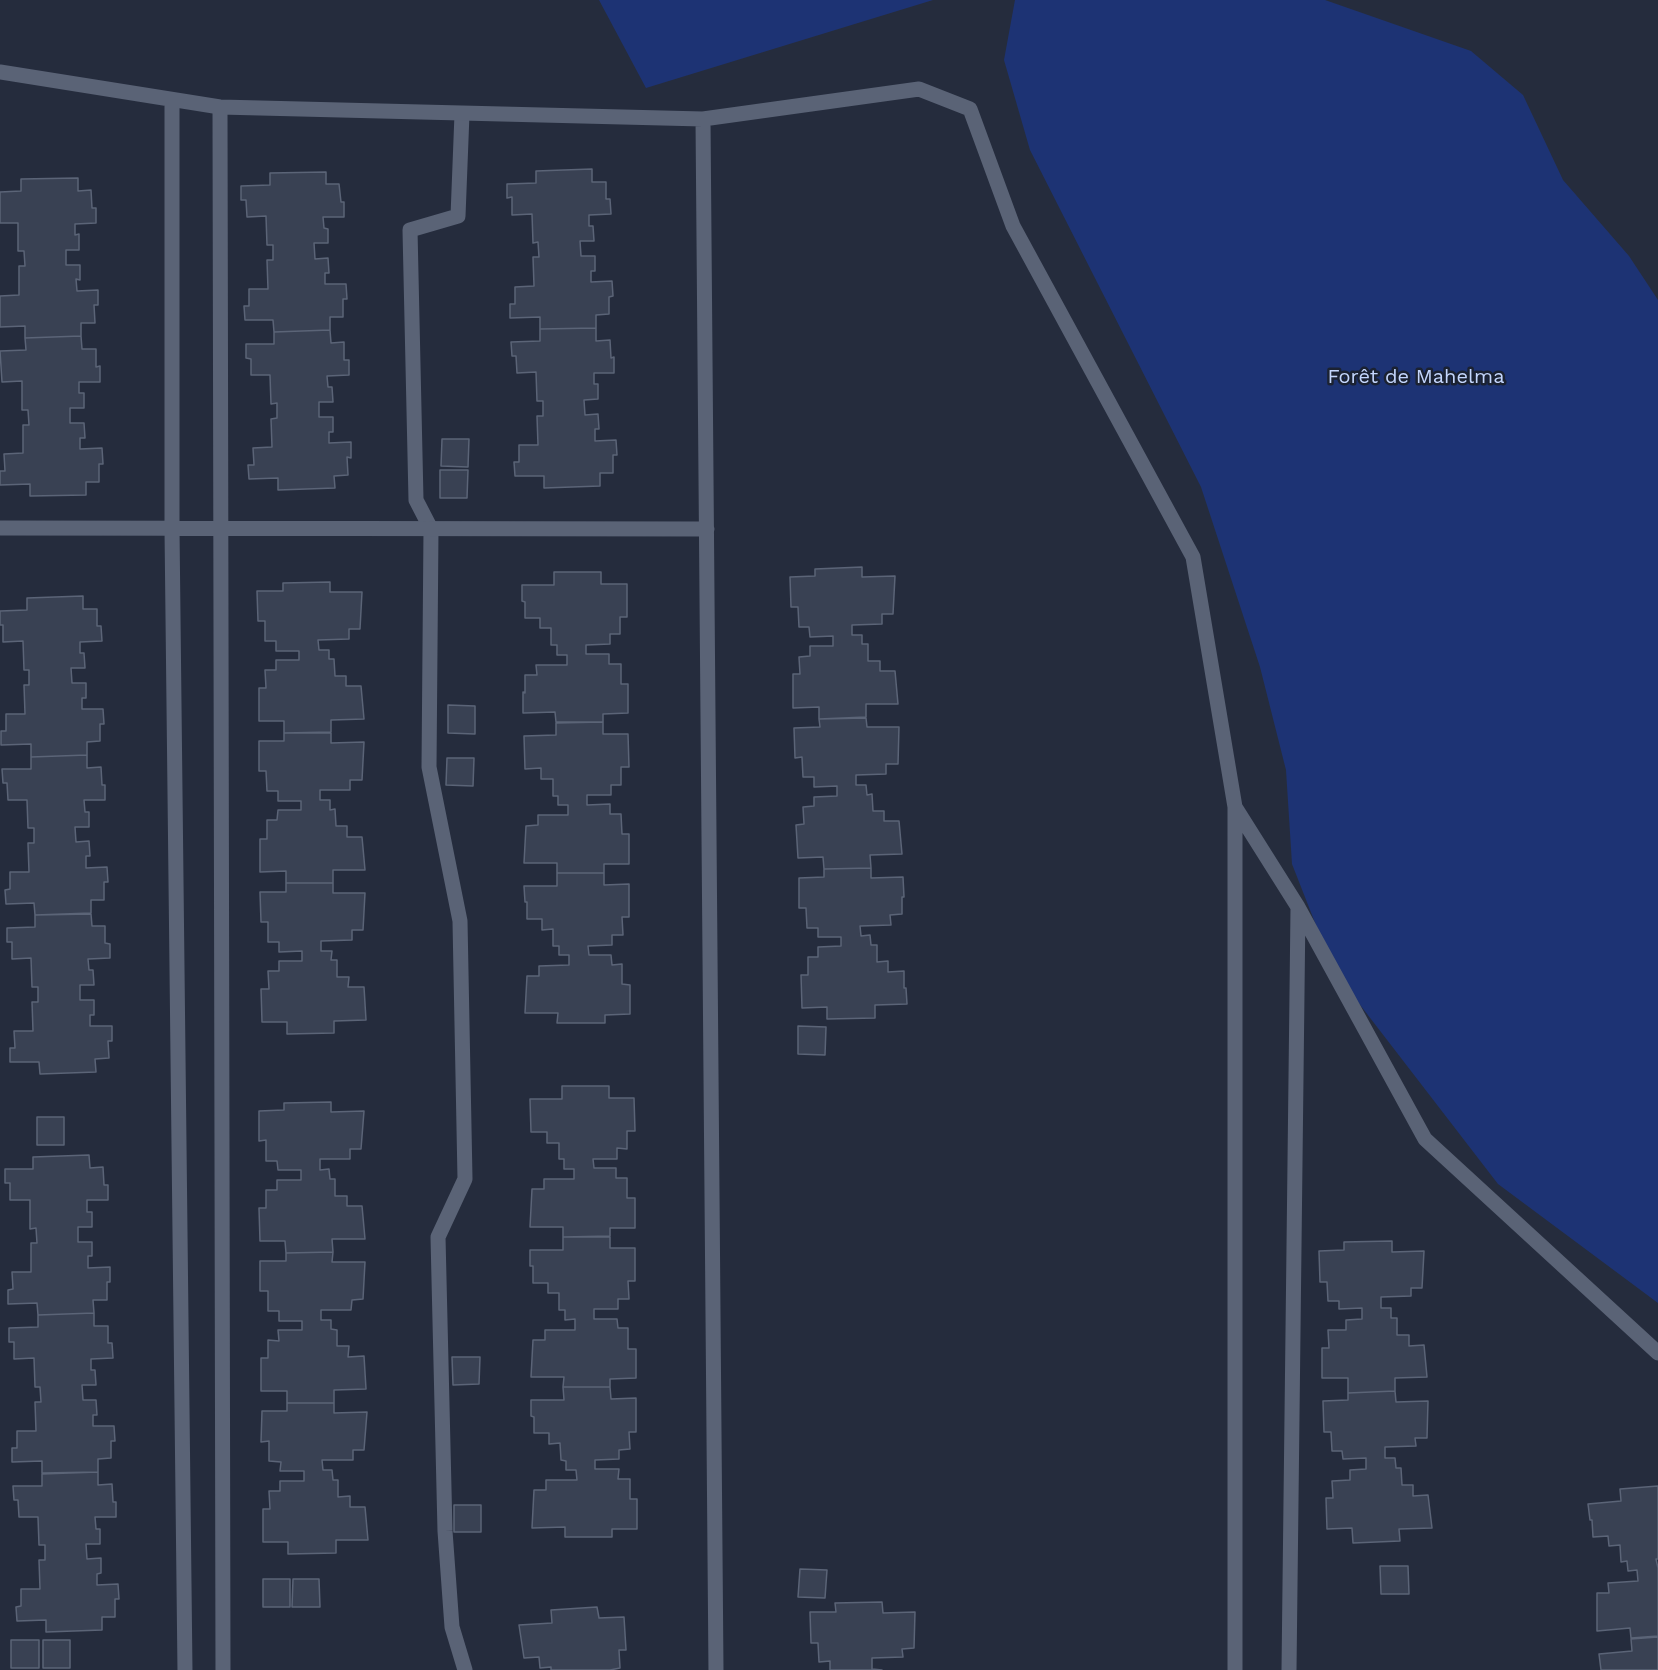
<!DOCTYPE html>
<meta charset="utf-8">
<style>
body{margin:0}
canvas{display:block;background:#252c3d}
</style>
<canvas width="1658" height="1670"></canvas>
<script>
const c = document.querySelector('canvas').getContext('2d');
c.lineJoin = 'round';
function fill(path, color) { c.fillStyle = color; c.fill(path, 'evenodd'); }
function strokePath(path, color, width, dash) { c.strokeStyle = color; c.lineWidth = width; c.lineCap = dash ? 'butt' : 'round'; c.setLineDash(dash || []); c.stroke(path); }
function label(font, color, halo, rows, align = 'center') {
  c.font = font + ' "Work Sans",sans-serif'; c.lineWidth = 5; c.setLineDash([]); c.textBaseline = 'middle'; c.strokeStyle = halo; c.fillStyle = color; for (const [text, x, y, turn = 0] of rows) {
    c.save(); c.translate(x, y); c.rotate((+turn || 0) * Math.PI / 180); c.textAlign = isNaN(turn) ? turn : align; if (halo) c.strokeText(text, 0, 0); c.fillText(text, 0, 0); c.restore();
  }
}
fill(new Path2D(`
 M599,0H933L646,88Z
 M1015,0H1325L1471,51L1523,95L1563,180L1629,256L1658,300V1303L1498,1184L1334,971L1292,864L1286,770L1260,667L1201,487L1030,150L1004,60Z`), '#1d3374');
const building = new Path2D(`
 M592,169V182H606V199H610L611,214L589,215V226H593L594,241H580L581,256H595V271H591V282L612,281L613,296L609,297V314L596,315V328L540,329V317L510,318V304H515V287L534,286L533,257H539L538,242L533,243L532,214L512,215V197L507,198V184L536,183V171Z
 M326,172V184H339L341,202H344V217H323L324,228L328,229V243H314L315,259L328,258L329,273H325V284H346L347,299H343V317H330V330L274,332L273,320H245L244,306H249V289H268L267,260H273V245H267L266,216L247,217L246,200H241V186L270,185V173Z
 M78,178V191L91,190L92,208H96V223L75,224V235L79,234V250H66V265H80V280L76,279L77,291L98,290V305H94L95,323H81V336L25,338V326L0,327V296L19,295V266H25L24,251H18V223H0V192L21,191V179Z
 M596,328V341L610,340L611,358L614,357V373H594V384H598V399L584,400L585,415L598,414L599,429H595V441L616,440L617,455H613V473H600V486L544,488V476H515L514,462H519V445H538L537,416H543V401H537L536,372L517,373L516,356H512L511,342L540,341V329Z
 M330,330L331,343L344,342V360H349V375L327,376L328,387H332L333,402H319V417H333V432H329V443L351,442V458L347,457L348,475L334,476L335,488L278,490V478L249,479L248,465H254L253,448L272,447L271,419L277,418V403L271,404L270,375H251V359L246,358V344H274V332Z
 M81,336L82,349H96V367L100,366V382H79V393H84V408H70V423H84L85,438H80V449L102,448L103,464H99V482H86V495L30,496V484L0,485V471H5L4,454L23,453V425H29L28,410H22V381L2,382L0,351L26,350L25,338Z
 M442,439H469L468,467L441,466Z
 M440,470H468L467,498H440Z
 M862,567V577L895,576L893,614H882V624L852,625V635H862V644H868V661H880V671H895L898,704H866V717L819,719V707L793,708V674H800L799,657L810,656V646H833V636L810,637L809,627H799L798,607H791L790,577L815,576V569Z
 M554,572H601V584H627V617H620V634H610V644L586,645V654H609V664H621V684H628V713L603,714V722H556L555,712L523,713V692L525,693V675H537L536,665H567V655H557V645H551V628H540V618H525V602L522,601V585H554Z
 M330,582V592H362L360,629H349V639L318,640L319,650H329V659H334L335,676H346V686H361L364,719L331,720V732L284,733V721H259V688H266L265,670H276V660H299V651H276V641H265V621H258L257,591H283V583Z
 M83,596V609H97V626H101L102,641L80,642V653H84L85,668H71L72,683H86V698H82V709H103L104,724H100V741L87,742V755L31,757V744L1,745V731H6V714H25L24,685H29V670H24L23,641L3,642V625H0V611L27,610V598Z
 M448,705L475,706V734L448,733Z
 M866,718L867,727H899L898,764H886V774L856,775V785H866L867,795L872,794L873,811H884V821H899L902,854L870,855L871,868L824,869L823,857L798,858L796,825L804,824L803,807L814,806V797L837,796V786L814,787V777H803L802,757L795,758L794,728L820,727L819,719Z
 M603,722V734H628L629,767H621V785H611V795H587V805L610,804V814H621L622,834H629V864H604V873H557V863H524L526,826L538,825V815H568V805H558V796H553V779H541V768L525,769L524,736L556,735V723Z
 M284,733H331V743L364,742L362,780H350V790H320V800H330V810L335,809L336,826H347V837H362L365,870H333V883H286V871L260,872V839H267V820H277L278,810H301V801H278V791H267L266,771H259V741H284Z
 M87,755V768L101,767L102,785H105V800H84L85,812H89V827H75L76,842L89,841L90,856H86V868L107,867L108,882H104V900H91V913L35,915L34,903L6,904L5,890L10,889V872H29L28,843H34V828H28L27,800H8L7,783H3L2,769H31V757Z
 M447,758H474L473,786L446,785Z
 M871,868V878L903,877L904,897H902V914L890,915L891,925L860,926L861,936L870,935L871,945H877V962L888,961V972L904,971V988H906L907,1004L875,1005V1018L827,1019V1007L802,1008L801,975H808V957H818V947L841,946V937H818V928H807L806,908H799V878L824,877V869Z
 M557,873H604V885L629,884V917H622L623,935H612V945L588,946L589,955H611L612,965L622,964V984L630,985V1014L605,1015V1023H557L558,1013H525L527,976H539V966L569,965V955H559V946H553V929L542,930V919H527V902H525L524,886H557Z
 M286,883H333V893H365L363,930H352V940L321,941V951H332L331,960H337V977H349L348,987H364L366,1020L334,1021V1033L287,1034V1022H262L261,989H269L268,971H279V961H302V951L279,952V942H268V922H261L260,892H286Z
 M91,914L92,926H105V943L110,944V958L88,959L89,970H93L94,985H80V1000H94V1015H90V1026H112V1041H108L109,1058L95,1059L96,1072L40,1074L39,1062H10V1048H15L14,1031H33L32,1002H38V987H32L31,958L12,959V942H7V928L35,927V915Z
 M798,1026L826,1027L825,1055L798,1054Z
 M562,1086H609V1098H634L635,1131H627V1149L617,1148V1159H593L594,1168H616V1178H627V1198H635V1228H610V1236L563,1237V1227H530L532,1189H544V1179H574V1169H564V1159H559V1143H547V1132H531L530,1099H562Z
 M331,1102V1112L364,1111L361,1149H350V1159H320V1170L329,1169L330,1179H335V1196H347V1206H362L365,1239H332L333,1252L286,1253L285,1241H260L259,1208H266V1190H277V1180H301V1170H278L277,1161H266V1140L259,1141V1111L284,1110V1103Z
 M37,1117H64V1145H37Z
 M89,1155L90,1168L103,1167L104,1185H108V1200H87V1212H92V1227H78V1242H92V1256H88V1268L110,1267V1282H107V1300H93L94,1313L38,1315L37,1303L8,1304V1290L13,1289L12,1272H31V1243H37L36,1228L30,1229V1200H10V1183H5V1169H33V1157Z
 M563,1237H610V1248H635V1281H628L629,1299H618V1309H594V1319H617L618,1328H628V1349H636V1378L610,1379V1387H563L564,1377H531L533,1340H545V1330H575V1319L565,1320V1310H559V1293H548V1283H533V1266H530V1250H563Z
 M1392,1241V1252L1424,1251L1422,1288H1411V1296L1381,1297V1308H1391V1318H1397V1335H1409V1346L1424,1345L1427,1377L1395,1378V1391L1348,1393V1378H1322V1348H1329L1328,1330H1346V1320L1362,1319V1308L1339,1309V1301H1328L1327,1282H1320L1319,1251L1344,1250V1242Z
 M333,1252L332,1262H365L363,1299L352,1300L351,1310H321V1320H331V1329L337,1330V1346H349L348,1357L364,1356L366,1389L334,1390V1403H287V1391H261V1358H268V1340L279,1341L278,1330H302V1321H279V1311H268V1291H260V1261H286V1253Z
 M94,1313V1326H108V1343H112L113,1358L91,1359V1370H95L96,1385H82L83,1400H96L97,1415H93V1426H114L115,1441H111V1458L98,1459V1472L42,1473V1461L12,1462V1448H17V1431H36L35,1402H41L40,1387H35L34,1358L14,1359V1342H9V1328L38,1327V1315Z
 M452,1357H480L479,1384L453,1385Z
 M563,1387H610L611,1399L636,1398V1432H629L630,1449L619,1450V1459L595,1460V1469H619L618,1479H630V1499H637V1529H612V1537H565V1527L532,1528L534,1490H546V1480H577L576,1470H566V1461L561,1460L560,1443L549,1444V1433H534V1417L531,1416V1400H564Z
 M1395,1391L1396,1402L1428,1401L1427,1438H1415L1416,1446L1385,1447V1458H1395L1396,1468H1401L1402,1485H1413V1496L1428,1495L1432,1528L1399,1529L1400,1541L1353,1543L1352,1528L1327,1529L1326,1498H1333L1332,1481L1350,1480V1470L1366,1469V1458L1343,1459L1342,1451H1332L1331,1432H1324L1323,1401L1348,1400V1393Z
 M287,1403H334V1413L367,1412L364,1450H353V1460H322L323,1470H332L333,1480H338V1497L350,1496V1507H365L368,1540H336V1553L288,1554V1542H263V1509H270L269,1491H280V1481H304V1471H280L281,1462L269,1461V1441L261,1442L262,1411H287Z
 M98,1472V1485L112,1484L113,1502H116V1517H95L96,1529H100V1544H86L87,1559L101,1558V1573L97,1574V1585L118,1584L119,1599H115V1617H102V1630L46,1632V1620L17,1621L16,1607L21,1606V1589H40L39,1560H45V1545H39L38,1517H19L18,1500H14L13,1486H42V1474Z
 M1658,1486V1559H1656L1658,1568V1636L1631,1638L1630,1628L1597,1631V1593H1609L1608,1583L1638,1581L1637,1570L1628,1571L1627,1561L1621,1562L1620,1545L1609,1546L1608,1536L1593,1537L1592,1520H1590L1588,1504L1621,1501L1620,1489Z
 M454,1505H481V1532H454Z
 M1380,1566H1408L1409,1594H1381Z
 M800,1569L827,1570L825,1598L798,1597Z
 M263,1579H290V1607H263Z
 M293,1579H319L320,1607H292Z
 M882,1602L883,1613L915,1612L914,1648L902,1649L903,1657L872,1658V1669L882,1670H830V1661L819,1662L818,1643H811L810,1612H836L835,1603Z
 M597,1607L599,1618L624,1617L626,1650H619L620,1668L610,1670H551V1667L540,1668L539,1657L524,1658L519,1625L552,1623L551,1610Z
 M1658,1637V1670H1601L1599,1654L1632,1651L1631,1639Z
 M11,1640H39V1668H11Z
 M43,1640H70V1668H43Z`);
fill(building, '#394153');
strokePath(building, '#5b6477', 1.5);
strokePath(new Path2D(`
 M462,114L458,216L410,230L416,500L431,529L429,767L460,921L465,1179L438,1237L445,1531L452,1627L465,1670`), '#5a6376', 15);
strokePath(new Path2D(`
 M0,72L220,107L703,119L716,1670
 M172,100V529L185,1670
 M220,107L223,1670
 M703,119L919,89L970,109L1013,226L1193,557L1235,807L1298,907L1425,1139L1658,1353
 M0,528L707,529
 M1235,807V1670
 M1289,1670L1298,908`), '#5a6376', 15);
label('20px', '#c4d6fd', '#1b2232', [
 ["Forêt de Mahelma",1416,377]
]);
</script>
